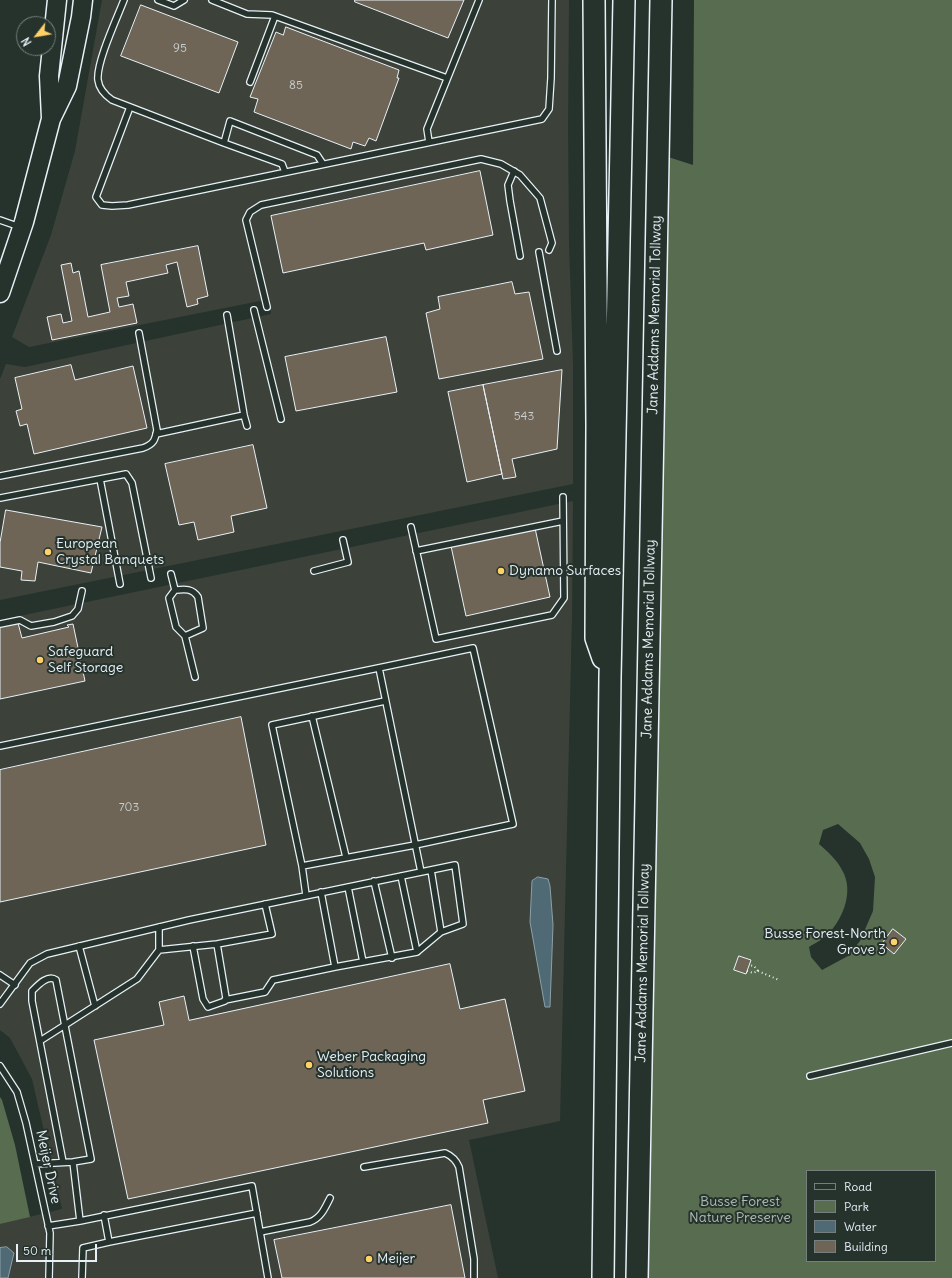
<!DOCTYPE html>
<style>
body{margin:0}
#map{position:relative;width:952px;height:1278px;overflow:hidden;background:#26332d;font-family:Delius,sans-serif}
canvas{display:block}
.legend{position:absolute;left:806px;top:1170px;width:130px;height:92px;box-sizing:border-box;background:#26332d;border:1px solid #747f7e;margin:0;padding:5px 7px;list-style:none;font-size:12px;color:#e8f1f8}
.legend li{display:flex;align-items:center;gap:8px;height:20px}
.legend b{width:20px;border:1px solid #747f7e}
.north{position:absolute;left:16px;top:16px;width:40px;height:40px;box-sizing:border-box;background:#26332d;border:1px solid #747f7e;border-radius:50%;rotate:239deg;font-size:11px;font-weight:700;line-height:16px;text-align:center;color:#e8f1f8}
.north::after{content:'';display:block;margin:auto;width:14px;height:18px;background:#ffd166;clip-path:polygon(50% 0,100% 100%,50% 72%,0 100%)}
.scale{position:absolute;left:16px;top:1244px;width:81px;height:18px;box-sizing:border-box;border:2px solid #e8f1f8;border-top:0;padding-left:5px;font-size:12px;line-height:14px;white-space:nowrap;color:#e8f1f8;-webkit-text-stroke:3px #26332d;paint-order:stroke}
</style>
<div id="map">
<canvas width="952" height="1278"></canvas>
<ul class="legend">
<li><b style="height:5px;background:#26332d"></b>Road</li>
<li><b style="height:11px;background:#586c50"></b>Park</li>
<li><b style="height:11px;background:#4f6a74"></b>Water</li>
<li><b style="height:11px;background:#6e6557"></b>Building</li>
</ul>
<div class="north">N</div>
<div class="scale">50 m</div>
</div>
<script>
const c = document.querySelector('canvas').getContext('2d');
c.lineJoin = 'round';
function fill(path, color) { c.fillStyle = color; c.fill(path, 'evenodd'); }
function strokePath(path, color, width, dash) { c.strokeStyle = color; c.lineWidth = width; c.lineCap = dash ? 'butt' : 'round'; c.setLineDash(dash || []); c.stroke(path); }
function label(font, color, halo, rows, align = 'center') {
  c.font = font + ' Delius,sans-serif'; c.lineWidth = 4; c.setLineDash([]); c.textBaseline = 'middle'; c.strokeStyle = halo; c.fillStyle = color; for (const [text, x, y, turn = 0] of rows) {
    c.save(); c.translate(x, y); c.rotate((+turn || 0) * Math.PI / 180); c.textAlign = isNaN(turn) ? turn : align; if (halo) c.strokeText(text, 0, 0); c.fillText(text, 0, 0); c.restore();
  }
}
fill(new Path2D(`
 M102,0H569L568,127L569,244L573,365V484L0,600V379L6,364L25,367L271,314L270,299L29,347L12,337L51,235L75,151Z
 M573,501L572,616L560,1121L469,1140L498,1278H0V1224L62,1209L32,1079L10,1038L0,1030V620Z`), '#3c423a');
fill(new Path2D(`
 M694,0H952V1278H637L662,155L693,165ZM838,824L860,843L869,859L875,877L873,911L860,941L848,956L822,970L811,957L809,947C815,943 824,939 829,933C844,917 854,890 842,870C837,860 828,852 819,844L823,830ZM807,1171H935V1261H807Z
 M0,1097L2,1100L15,1145L30,1217L0,1224Z`), '#586c50');
const water = new Path2D(`
 M538,877L548,879L550,886L553,925L550,1007H545L530,922L532,881Z
 M7,1247L14,1253L8,1278H0V1248Z`);
fill(water, '#4f6a74');
strokePath(water, '#8ca0a9', 1);
const building = new Path2D(`
 M355,0H464L448,38L355,2Z
 M141,5L238,42L219,93L121,56Z
 M286,27L399,70L397,78H399L376,141L369,138L365,146L353,142L351,149L254,112L258,99L250,97L276,32L283,35Z
 M480,171L493,235L426,250L424,243L283,273L271,216Z
 M198,246L208,296L197,299L198,304L187,307L177,262L166,265L168,273L126,282L129,296L117,298L119,307L133,304L137,323L52,340L47,317L61,314L63,323L72,321L61,265L71,263L73,273L79,271L88,317L110,312L101,265Z
 M512,282L515,294L529,292L543,359L439,379L426,313L440,309L438,297Z
 M386,337L397,392L296,411L285,357Z
 M71,365L75,380L133,366L147,428L34,454L27,424L20,426L16,411L22,409L15,378Z
 M562,370L557,449L512,459L516,477L503,479L483,385Z
 M483,385L502,474L467,482L448,392Z
 M253,445L267,508L231,516L234,532L198,540L194,522L179,525L165,464Z
 M6,510L102,527L91,573L38,562L35,581L21,580L22,571L0,567V543Z
 M535,528L550,597L466,616L451,546Z
 M18,623L22,638L69,627L67,625L73,624L85,681L0,699V627Z
 M241,717L266,845L0,902V770Z
 M893,929L906,939L894,954L882,944Z
 M739,956L751,960L746,974L734,970Z
 M450,964L460,1009L505,999L525,1091L483,1100L488,1123L128,1199L94,1040L164,1025L159,1002L184,996L189,1020Z
 M451,1205L465,1278H282L274,1240Z`);
fill(building, '#6e6557');
strokePath(building, '#e8f1f8', 1);
const service = new Path2D(`
 M124,0C117,18 96,63 98,80C99,89 105,95 112,100L224,143L230,121L317,155L323,164
 M158,0L174,6L184,0
 M212,0L247,14L272,15L447,78
 M250,82L275,16
 M130,107L96,197L102,205L112,206L128,205L542,119L549,109L551,78L552,0
 M429,142L427,129L479,0
 M224,143L282,164L285,172
 M514,171L508,185L510,201L520,256
 M0,220L20,227
 M539,252L557,351
 M267,307L246,220L250,212L261,205L481,159L501,164L520,175L540,198L552,243L549,250
 M254,310L281,419
 M227,315L244,415L247,426
 M156,434L244,415
 M0,476L143,448C154,444 155,440 157,430L139,333
 M100,479L120,584
 M0,498L126,474L132,483L151,578
 M411,527L436,639L552,615L564,598L563,497
 M416,551L563,521
 M314,571L348,562L343,540
 M171,574L175,590L169,598L176,627L185,636L195,677
 M175,590C185,589 192,588 198,597L203,628L185,636
 M0,624L20,620L31,626L54,622L72,616L78,609L82,591
 M379,668L421,872
 M312,716L346,857
 M0,746L388,666L473,648L513,824L415,845L302,866
 M374,881L392,958
 M348,887L363,962
 M321,892L335,967
 M306,895L302,866L272,725L385,701
 M79,946L95,1006
 M193,946L203,999L208,1007L225,1001L226,998L217,944
 M159,950L217,944L272,934L265,904
 M417,952L441,932
 M0,975L15,985
 M225,1000L265,992L273,980L335,967L417,952L401,876
 M0,1004L30,963L47,954L189,920L455,865L463,924L441,932L431,870
 M40,1041L137,979L159,950V927
 M0,1066L17,1092L26,1123L50,1233L49,1278
 M810,1076L952,1043
 M73,1162L80,1221
 M35,1164L73,1162L91,1159L56,980C48,974 38,985 32,991V1001L63,1162
 M364,1167L445,1153C452,1156 456,1160 459,1167L474,1259V1278
 M104,1215L109,1242
 M48,1226L80,1221L252,1186L268,1278
 M260,1232L310,1222C321,1218 325,1208 330,1198
 M82,1278L83,1248L109,1242L257,1213`);
const primary = new Path2D(`
 M51,118L49,76L57,0
 M0,293L24,222L51,119L67,86L81,17L83,0`);
const motorway = new Path2D(`
 M594,0L597,426L596,638L603,658
 M603,1278L610,677L624,0
 M637,1278L661,0`);
strokePath(service, '#e8f1f8', 8);
strokePath(primary, '#e8f1f8', 21);
strokePath(motorway, '#e8f1f8', 24);
strokePath(new Path2D(`
 M747,971L753,973L758,971L754,966L749,965
 M758,971L779,980`), '#e8f1f8', 2, [1, 3]);
strokePath(service, '#26332d', 5.5);
strokePath(primary, '#26332d', 18);
strokePath(motorway, '#26332d', 21);
for (const [x, y, r, color] of [
 [48,552,4,"#ffd166"],
 [501,571,4,"#ffd166"],
 [40,660,4,"#ffd166"],
 [894,942,4,"#ffd166"],
 [309,1065,4,"#ffd166"],
 [369,1259,4,"#ffd166"]
]) { const dot = new Path2D(); dot.arc(x, y, r, 0, 2 * Math.PI); c.fillStyle = color; c.fill(dot); strokePath(dot, '#26332d', 1.5); }
label('12px', '#caced0', null, [
 ["95",180,49],
 ["85",296,86],
 ["543",524,417],
 ["703",129,808]
]);
label('14px', '#e8f1f8', '#26332d', [
 ["Jane Addams Memorial Tollway",655,315,-89],
 ["Jane Addams Memorial Tollway",649,639,-89],
 ["Jane Addams Memorial Tollway",643,963,-89],
 ["Meijer Drive",48,1167,78]
]);
label('14px', '#e8f1f8', '#26332d', [
 ["European",56,544],
 ["Crystal Banquets",56,560],
 ["Dynamo Surfaces",509,571],
 ["Safeguard",48,652],
 ["Self Storage",48,668],
 ["Busse Forest-North",886,934,"right"],
 ["Grove 3",886,950,"right"],
 ["Weber Packaging",317,1057],
 ["Solutions",317,1073],
 ["Meijer",377,1259]
], 'left');
label('14px', '#aebcb5', '#26332d', [
 ["Busse Forest",740,1202],
 ["Nature Preserve",740,1218]
]);
</script>
